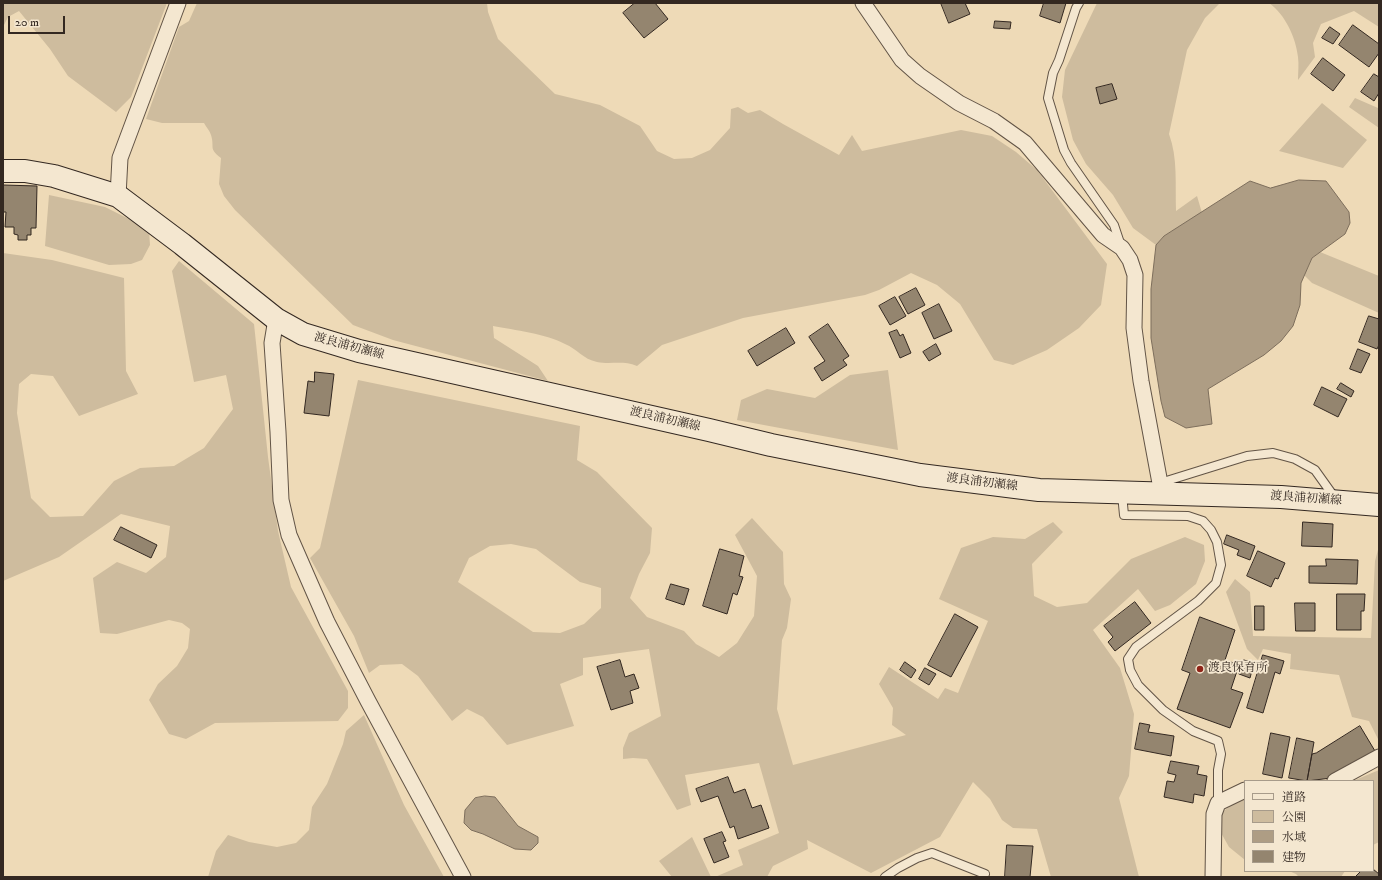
<!DOCTYPE html>
<meta charset="utf-8">
<style>
body{margin:0}
#map{position:relative;width:1382px;height:880px;overflow:hidden;background:#eedab7;font-family:"IM FELL DW Pica","Noto Serif JP",serif}
canvas{display:block}
.frame{position:absolute;inset:0;border:4px solid #332821;pointer-events:none}
.legend{position:absolute;left:1244px;top:780px;width:130px;height:92px;box-sizing:border-box;background:#f4e7d0;border:1px solid #a79b8a;margin:0;padding:5px 7px;list-style:none;font-size:12px;color:#332821}
.legend li{display:flex;align-items:center;gap:8px;height:20px}
.legend b{width:20px;border:1px solid #a79b8a}
.scale{position:absolute;left:8px;top:16px;width:57px;height:18px;box-sizing:border-box;border:2px solid #332821;border-top:0;padding-left:5px;font-size:12px;line-height:14px;white-space:nowrap;color:#332821;-webkit-text-stroke:3px #f4e7d0;paint-order:stroke}
</style>
<div id="map">
<canvas width="1382" height="880"></canvas>
<div class="frame"></div>
<ul class="legend">
<li><b style="height:5px;background:#f4e7d0"></b>道路</li>
<li><b style="height:11px;background:#cebc9e"></b>公園</li>
<li><b style="height:11px;background:#ae9d84"></b>水域</li>
<li><b style="height:11px;background:#94856f"></b>建物</li>
</ul>
<div class="scale">20 m</div>
</div>
<script>
const c = document.querySelector('canvas').getContext('2d');
c.lineJoin = 'round';
function fill(path, color) { c.fillStyle = color; c.fill(path, 'evenodd'); }
function strokePath(path, color, width, dash) { c.strokeStyle = color; c.lineWidth = width; c.lineCap = dash ? 'butt' : 'round'; c.setLineDash(dash || []); c.stroke(path); }
function label(font, color, halo, rows, align = 'center') {
  c.font = font + ' "IM FELL DW Pica","Noto Serif JP",serif'; c.lineWidth = 3.5; c.setLineDash([]); c.textBaseline = 'middle'; c.strokeStyle = halo; c.fillStyle = color; for (const [text, x, y, turn = 0] of rows) {
    c.save(); c.translate(x, y); c.rotate((+turn || 0) * Math.PI / 180); c.textAlign = isNaN(turn) ? turn : align; if (halo) c.strokeText(text, 0, 0); c.fillText(text, 0, 0); c.restore();
  }
}
fill(new Path2D(`
 M3,3H167L131,97L116,112L68,76L50,49L19,11L8,17L3,27Z
 M197,3H487L488,12L498,39L555,94L600,105L640,126L657,151L674,159L692,158L710,150L730,128L731,109L738,107L748,113L760,110L783,124L839,155L852,135L862,151L961,130L992,136L1016,152L1037,170L1107,264L1101,305L1079,328L1047,350L1013,365L994,360L960,304L937,285L911,273L879,290L865,295L743,318L662,345L637,366C622,360 611,365 597,362C583,359 577,349 565,344C547,334 514,330 493,326L494,338L538,366L548,381L393,340L353,325L235,210L224,196L219,184L221,158C208,148 215,148 211,135C210,131 206,127 204,123H162L146,119L179,27L189,21Z
 M1097,3H1225L1219,4L1205,18L1187,50L1169,134C1178,158 1175,185 1176,211L1197,196L1202,213L1164,236L1156,245L1133,228L1113,195L1086,164L1073,140L1062,97L1065,70Z
 M1269,3H1379V27L1354,11L1321,24L1313,43L1315,57L1298,80C1298,72 1299,65 1298,57C1296,38 1285,14 1269,3Z
 M1355,98L1378,108L1379,106V128L1349,107Z
 M1322,103L1367,140L1343,168L1279,151Z
 M49,195L105,207L131,220L149,231L150,245L142,260L131,264L109,265L45,246Z
 M1320,252L1379,276V313L1312,283L1304,275L1312,258Z
 M3,253L52,260L124,278L126,371L138,394L79,416L53,376L31,374L19,384L17,413L31,498L50,517L83,516L114,481L140,468L174,466L204,448L233,409L226,375L194,382L172,271L179,261L254,324L268,457L278,531L291,587L348,691V708L338,721L215,723L186,739L169,734L149,700L158,684L177,666L188,648L190,629L182,623L169,620L117,634L100,633L93,578L117,562L146,573L166,557L170,526L121,514L59,557L3,581Z
 M888,370L898,450L737,420L741,400L767,389L815,398L850,375Z
 M358,380L580,426L577,460L597,472L652,528L650,553L639,574L630,598L647,617L684,631L696,644L719,657L737,643L754,616L757,576L735,535L752,518L783,552L784,584L791,599L787,628L782,640L777,709L793,765L906,735L892,725L893,708L879,684L889,667L938,699L945,688L958,693L988,621L939,599L961,548L993,537L1025,539L1053,522L1063,532L1032,564L1034,596L1057,607L1087,603L1131,559L1185,537L1204,545L1205,561L1196,584L1170,605L1155,611L1138,589L1093,630L1120,668L1134,714L1129,776L1119,798L1139,877H1051L1037,829L1013,828L1002,820L990,799L973,782L940,837L871,873L807,840L808,849L773,866L767,877H715L743,865L738,850L779,833L759,763L685,775L691,805L677,810L647,759L633,758L623,759V748L629,733L661,716L649,649L583,658V675L560,684L574,726L507,745L483,717L467,709L452,721L418,676L402,664L380,665L369,673L354,636L310,558L320,548ZM511,544L536,549L580,582L601,588V608L584,624L560,633L533,632L458,582L469,558L490,546Z
 M1379,546V741L1369,721L1352,717L1339,675L1290,669L1291,654L1263,649L1258,660L1247,649L1226,592L1235,579L1250,592L1253,636L1371,638L1375,561Z
 M364,715L404,805L444,877H208L216,851L228,835L249,842L277,847L296,843L309,830L312,807L327,784L343,744L346,731Z
 M1379,770V842L1373,845V781H1353Z
 M1245,799V860L1229,847L1220,831L1222,812L1236,802Z
 M692,837L711,877H672L659,861Z
 M1289,871H1345L1341,877H1299L1296,874Z`), '#cebc9e');
const water = new Path2D(`
 M1299,180L1326,181L1349,212L1350,223L1345,234L1312,258L1301,283L1300,305L1293,326L1281,341L1264,355L1208,389L1212,424L1186,428L1165,417L1161,401L1151,338V289L1156,245L1164,236L1250,181L1270,188Z
 M485,796L495,797L518,826L538,837V843L531,850L515,849L483,834L471,830L464,823L465,810L475,798Z`);
fill(water, '#ae9d84');
strokePath(water, '#7d6e5c', 1);
const building = new Path2D(`
 M635,3H655L668,19L644,38L623,13Z
 M941,3H965L970,14L949,23Z
 M1044,3H1066L1060,23L1040,16Z
 M995,21L1011,22L1010,29L994,28Z
 M1353,25L1379,44V53L1369,67L1339,45Z
 M1330,27L1340,34L1333,44L1322,38Z
 M1323,58L1345,75L1333,91L1311,74Z
 M1374,74L1379,77V93L1374,101L1361,92Z
 M1112,84L1117,99L1100,104L1096,88Z
 M3,185L37,186L36,228H31V235H27V240H18V235L14,234V227H5L6,212H3Z
 M916,288L925,305L908,314L899,297Z
 M895,297L906,316L890,325L879,306Z
 M939,304L952,331L934,339L922,313Z
 M1369,316L1379,319V345L1377,349L1359,342Z
 M828,324L849,356L843,360L847,365L822,381L814,368L825,361L809,337Z
 M786,328L795,343L757,366L748,351Z
 M897,330L900,336L903,334L911,353L900,358L889,333Z
 M936,344L941,354L929,361L923,352Z
 M1358,349L1370,354L1361,373L1350,369Z
 M315,372L334,374L329,416L304,413L308,381L314,382Z
 M1341,383L1354,391L1351,397L1337,389Z
 M1322,387L1347,399L1338,417L1314,405Z
 M1303,522L1333,524L1332,547L1302,546Z
 M121,527L157,545L151,558L114,540Z
 M1227,535L1255,546L1250,560L1237,555L1239,550L1224,544Z
 M720,549L744,556L739,576L743,577L737,595L733,593L727,614L703,606Z
 M1258,551L1285,563L1278,579L1275,578L1271,587L1247,576Z
 M1326,559L1358,560L1357,584L1309,583V566H1326Z
 M671,584L689,589L684,605L666,599Z
 M1337,594H1365L1364,611H1361V630H1337Z
 M1135,602L1151,623L1115,651L1108,642L1113,637L1104,626Z
 M1295,603H1315V631H1296Z
 M1255,606H1264V630H1255Z
 M955,614L978,627L951,677L928,665Z
 M1200,617L1235,630L1225,660L1239,665L1231,689L1243,693L1230,728L1177,709L1190,673L1182,670Z
 M1263,655L1284,661L1280,674L1275,672L1263,713L1247,708Z
 M620,660L625,677L634,674L639,688L630,691L633,703L611,710L597,667Z
 M1244,660L1254,663L1250,678L1239,674Z
 M905,662L916,670L911,678L900,670Z
 M925,668L936,674L929,685L919,679Z
 M1140,723L1150,725L1148,732L1174,736L1171,756L1135,749Z
 M1360,726L1375,751L1331,778L1307,781L1312,754L1316,753Z
 M1271,733L1290,737L1282,778L1263,774Z
 M1297,738L1314,742L1307,781L1289,778Z
 M1171,761L1199,766L1197,774L1207,776L1204,796L1194,794L1193,803L1164,797L1167,781L1174,782L1176,775L1168,773Z
 M728,777L734,793L745,789L752,808L761,805L769,828L738,839L734,826L730,828L718,796L701,802L696,789Z
 M722,832L726,841L723,842L729,857L714,863L704,839Z
 M1007,845L1033,846L1030,877H1005Z
 M1373,869L1379,874V877H1355L1361,871H1373Z`);
fill(building, '#94856f');
strokePath(building, '#332821', 1);
const lane = new Path2D(`
 M1079,3L1076,8L1059,60L1053,73L1048,98L1064,150L1071,163L1114,225L1121,246
 M1160,483L1247,456L1273,453L1295,459L1315,470L1335,498
 M1122,494L1124,515L1188,516L1203,521L1211,530L1217,542L1221,565L1216,583L1198,601L1136,647L1128,659L1130,670L1138,685L1163,710L1193,731L1218,741L1221,754L1218,770V803
 M885,877L898,868L917,858L932,853L985,874`);
const street = new Path2D(`
 M863,3L902,60L920,76L959,103L994,121L1025,143L1103,235L1122,248L1130,260L1135,275L1134,328L1141,381L1162,494
 M118,196L120,158L178,3
 M276,319L272,343L278,432L281,500L289,535L327,622L368,701L463,877
 M1335,781L1379,757
 M1213,877L1214,814L1218,803L1245,790`);
const secondary = new Path2D(`
 M3,171H25L54,176L118,196L182,244L276,319L303,334L359,351L709,430L771,445L920,475L1039,490L1281,497L1379,505`);
strokePath(lane, '#625446', 10);
strokePath(street, '#625446', 17);
strokePath(secondary, '#332821', 24);
strokePath(lane, '#f4e7d0', 8);
strokePath(street, '#f4e7d0', 15);
strokePath(secondary, '#f4e7d0', 22);
for (const [x, y, r, color] of [
 [1200,669,4,"#8f2418"]
]) { const dot = new Path2D(); dot.arc(x, y, r, 0, 2 * Math.PI); c.fillStyle = color; c.fill(dot); strokePath(dot, '#f4e7d0', 1.5); }
label('12px', '#332821', '#f4e7d0', [
 ["渡良浦初瀬線",349,347,15],
 ["渡良浦初瀬線",665,420,13],
 ["渡良浦初瀬線",982,483,7],
 ["渡良浦初瀬線",1306,499,4]
]);
label('12px', '#332821', '#f4e7d0', [
 ["渡良保育所",1208,669]
], 'left');
</script>
